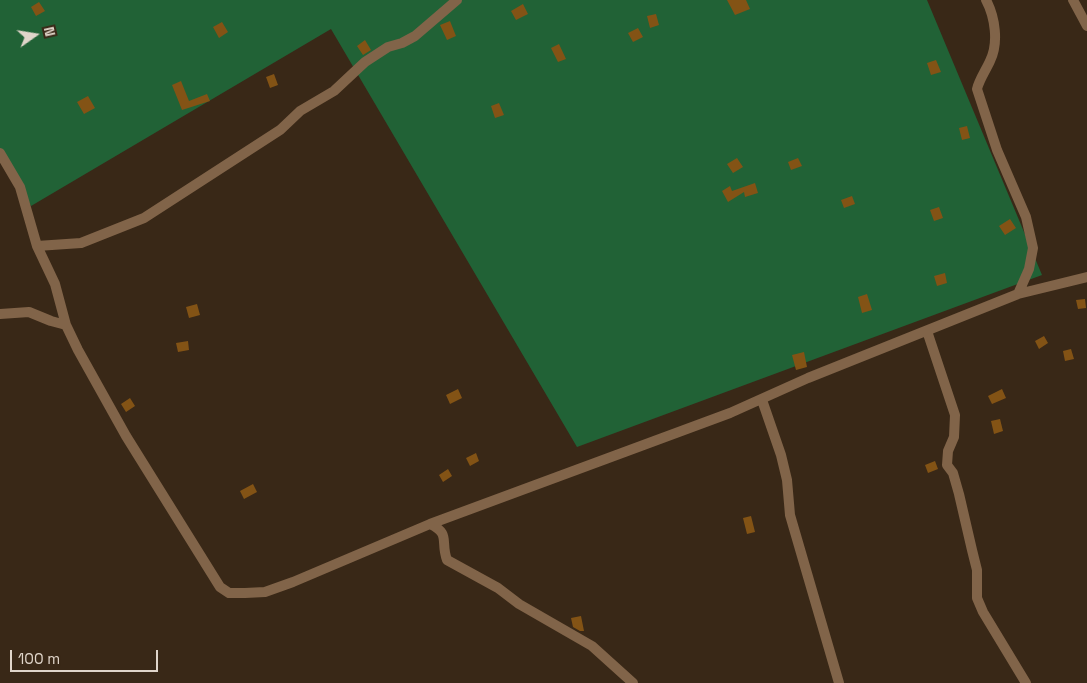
<!DOCTYPE html>
<style>
body{margin:0}
#map{position:relative;width:1087px;height:683px;overflow:hidden;background:#392817;font-family:"Space Grotesk",sans-serif}
canvas{display:block}
.north{position:absolute;left:10px;top:10px;width:50px;height:50px;-webkit-text-stroke:4px #392817;paint-order:stroke;rotate:77deg;font-size:14px;font-weight:700;line-height:20px;text-align:center;color:#e0d5ca}
.north::after{content:'';display:block;margin:auto;width:18px;height:22px;background:#e0d5ca;clip-path:polygon(50% 0,100% 100%,50% 72%,0 100%)}
.scale{position:absolute;left:10px;top:650px;width:148px;height:22px;box-sizing:border-box;border:2px solid #e0d5ca;border-top:0;padding-left:6px;font-size:15px;line-height:18px;white-space:nowrap;color:#e0d5ca;-webkit-text-stroke:4px #392817;paint-order:stroke}
</style>
<div id="map">
<canvas width="1087" height="683"></canvas>
<div class="north">N</div>
<div class="scale">100 m</div>
</div>
<script>
const c = document.querySelector('canvas').getContext('2d');
c.lineJoin = 'round';
function fill(path, color) { c.fillStyle = color; c.fill(path, 'evenodd'); }
function strokePath(path, color, width, dash) { c.strokeStyle = color; c.lineWidth = width; c.lineCap = dash ? 'butt' : 'round'; c.setLineDash(dash || []); c.stroke(path); }
fill(new Path2D(`
 M0,0H927L1042,275L577,447L331,29L31,206L0,149Z`), '#216236');
fill(new Path2D(`
 M727,0H746L750,9L735,15Z
 M39,2L45,11L36,16L31,7Z
 M523,4L528,14L516,20L511,11Z
 M656,14L659,25L650,28L647,16Z
 M450,21L456,36L447,40L440,25Z
 M222,22L228,32L219,38L213,27Z
 M638,28L643,37L633,42L628,33Z
 M365,40L371,50L363,55L357,46Z
 M559,44L566,59L558,62L551,48Z
 M936,60L941,72L931,75L927,63Z
 M274,74L278,85L270,88L266,77Z
 M181,81L189,101L207,94L210,101L182,110L172,85Z
 M88,96L95,108L84,114L77,102Z
 M499,103L504,115L495,118L491,106Z
 M967,126L970,138L962,140L959,128Z
 M737,158L743,167L733,173L727,164Z
 M798,158L802,166L791,170L788,162Z
 M755,183L758,193L745,197L744,192L728,202L722,191L730,186L732,191Z
 M852,196L855,204L844,208L841,200Z
 M939,207L943,218L934,221L930,210Z
 M1010,219L1016,228L1005,235L999,226Z
 M945,273L947,283L937,286L934,276Z
 M867,294L872,310L862,313L858,297Z
 M1085,299L1086,308L1078,309L1076,300Z
 M197,304L200,315L189,318L186,307Z
 M1044,336L1048,343L1039,349L1035,341Z
 M188,341L189,350L178,352L176,343Z
 M1071,349L1074,359L1065,361L1063,351Z
 M804,352L807,367L796,370L792,355Z
 M458,389L462,398L450,404L446,395Z
 M1002,389L1006,398L992,404L988,396Z
 M130,398L135,406L126,412L121,404Z
 M1000,419L1003,431L994,434L991,421Z
 M476,453L479,461L470,466L466,458Z
 M935,461L938,469L928,473L925,465Z
 M448,469L452,476L443,482L439,475Z
 M253,484L257,492L244,499L240,491Z
 M751,516L755,532L747,534L743,518Z
 M581,616L584,631H580L573,627L571,618Z`), '#835315');
strokePath(new Path2D(`
 M986,0C995,17 999,43 990,61C986,70 979,80 977,89L997,150L1026,217L1033,248L1029,269L1018,294
 M1073,0L1087,26
 M0,153L20,187L37,246L55,284L66,325L78,350L126,436L220,587L229,593H245L265,592L293,582L430,524L730,413L808,378L1018,294L1087,277
 M37,246L81,243L144,218L280,130L300,111L334,91L365,62L388,47L402,43L415,36L457,0
 M0,314L29,312L51,321L66,325
 M927,331L955,415L954,437L948,451L947,465L953,473L959,494L972,550L977,570V598L983,612L1026,683
 M762,400L781,455L787,480L790,515L839,683
 M430,524C451,534 440,541 447,560L498,588L519,604L592,646L633,683`), '#816449', 10);
</script>
